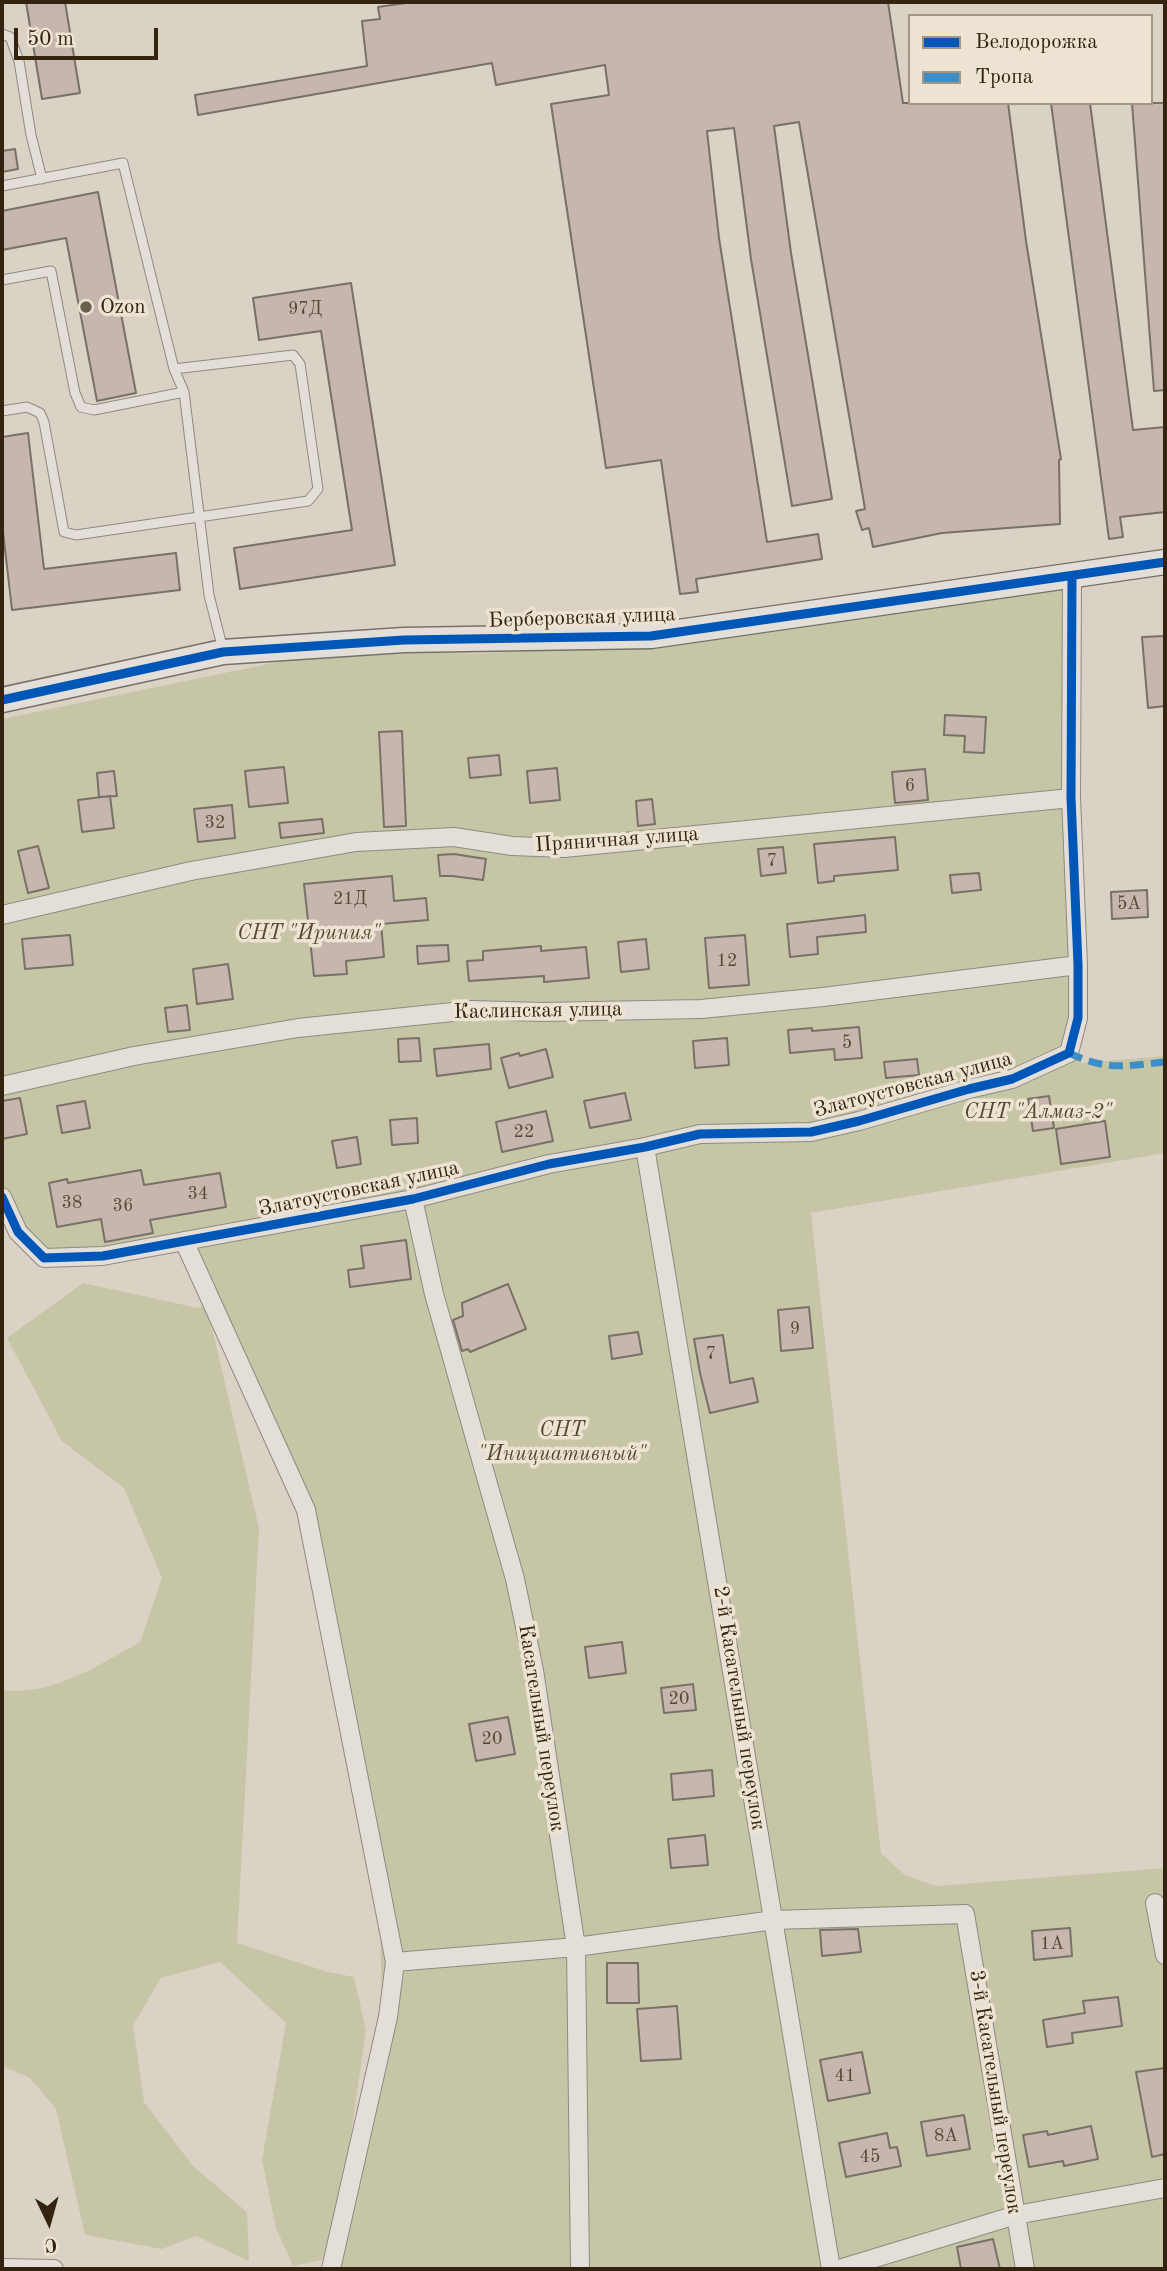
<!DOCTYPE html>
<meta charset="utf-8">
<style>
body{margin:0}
#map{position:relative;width:1167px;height:2271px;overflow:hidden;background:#dad2c5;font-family:"Old Standard TT",serif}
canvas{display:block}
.frame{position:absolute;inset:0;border:4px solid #34230e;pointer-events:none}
.legend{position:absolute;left:908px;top:14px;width:245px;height:91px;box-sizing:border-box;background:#ede3d3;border:2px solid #a39684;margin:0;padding:9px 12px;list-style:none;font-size:21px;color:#34230e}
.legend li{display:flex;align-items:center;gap:14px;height:35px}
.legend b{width:35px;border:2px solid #a39684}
.north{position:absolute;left:14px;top:2187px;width:70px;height:70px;-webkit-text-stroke:5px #ede3d3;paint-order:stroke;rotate:175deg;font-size:19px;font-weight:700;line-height:28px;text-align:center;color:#34230e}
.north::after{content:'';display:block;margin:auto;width:24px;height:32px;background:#34230e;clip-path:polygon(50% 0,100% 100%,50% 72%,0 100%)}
.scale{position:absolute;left:14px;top:28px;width:144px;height:32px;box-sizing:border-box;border:4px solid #34230e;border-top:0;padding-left:9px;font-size:21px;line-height:24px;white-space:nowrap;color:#34230e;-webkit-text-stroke:5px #ede3d3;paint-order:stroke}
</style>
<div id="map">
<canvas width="1167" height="2271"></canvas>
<div class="frame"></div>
<ul class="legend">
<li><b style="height:9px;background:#0057b8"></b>Велодорожка</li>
<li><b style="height:9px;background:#3d8ec7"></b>Тропа</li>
</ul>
<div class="north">С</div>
<div class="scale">50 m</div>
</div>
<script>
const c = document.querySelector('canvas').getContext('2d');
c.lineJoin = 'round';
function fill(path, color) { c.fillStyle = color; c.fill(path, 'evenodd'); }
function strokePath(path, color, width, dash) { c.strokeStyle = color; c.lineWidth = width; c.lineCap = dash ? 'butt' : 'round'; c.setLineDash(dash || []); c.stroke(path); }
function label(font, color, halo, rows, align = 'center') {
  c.font = font + ' "Old Standard TT",serif'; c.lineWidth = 7; c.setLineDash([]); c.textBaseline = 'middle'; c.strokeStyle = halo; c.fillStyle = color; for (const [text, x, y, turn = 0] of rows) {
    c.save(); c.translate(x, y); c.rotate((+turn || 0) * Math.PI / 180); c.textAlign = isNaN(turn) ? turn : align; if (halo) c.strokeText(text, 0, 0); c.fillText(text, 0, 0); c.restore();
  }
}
fill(new Path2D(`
 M1066,583L1075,1024L1081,1063L1165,1056V1153L811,1213L881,1853L905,1875L936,1886L1165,1868V2269H324L326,2259L293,2266L276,2228L262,2160L286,2023L220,1962L161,1978L133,2025L144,2102L193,2166L247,2212L249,2261L196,2236L162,2249L85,2235L56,2109L30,2078L2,2066V1690C53,1696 97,1666 140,1642L162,1578L124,1488L62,1441L7,1338L83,1283L198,1308L206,1306L176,1238L89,1250L44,1252L19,1238L2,1182V719L340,649L475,654L686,640ZM208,1311L300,1512L380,1922L382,2012L347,2162L366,2030L354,1977L328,1972L237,1943L259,1528Z`), '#c6c6a7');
const building = new Path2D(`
 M26,2H65L80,93L42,99Z
 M413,2H888L903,103H1008L1026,241L1061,459L1059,460L1060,524L942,533L873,547L869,528L862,530L856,511L865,509L799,122L774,126L791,253L832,499L792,506L751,259L734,128L707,131L719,238L767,542L818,534L822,559L696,579L698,592L680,594L661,460L606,468L551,104L609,95L605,65L496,85L492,63L198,115L195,95L367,66L362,21L380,19L378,7Z
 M1051,103H1090L1133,430L1165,427V512L1120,517L1123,537L1109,539Z
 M1132,103H1165V390L1154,391Z
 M15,149L18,169L2,172V151Z
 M98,192L136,393L97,401L66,238L2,250V211Z
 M351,283L395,565L240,589L234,548L352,530L321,331L259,340L253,298Z
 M28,433L44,569L176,553L180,590L12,610L2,523V437Z
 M1165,636V706L1148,708L1142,637Z
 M945,715L986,717L984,753L964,752L965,736L944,735Z
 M402,731L406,826L384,827L379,732Z
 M499,755L501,775L470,778L468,758Z
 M284,767L288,803L249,807L245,771Z
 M557,768L560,800L530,803L527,771Z
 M925,769L928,800L895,803L892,772Z
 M114,771L117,796L99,797L97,773Z
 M110,796L114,828L82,832L78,800Z
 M652,799L655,824L638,826L636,801Z
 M232,805L235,838L198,842L194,809Z
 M322,819L324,833L281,838L279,823Z
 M895,837L898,870L834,876V881L818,883L814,844Z
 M38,846L49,888L28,893L18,851Z
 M783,847L786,873L761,876L758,849Z
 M454,854L486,859L483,880L452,876H440L438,855Z
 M979,873L981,890L952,893L950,875Z
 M392,876L394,901L426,898L428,920L381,924L384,957L346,961L347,974L314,976L304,884Z
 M1147,890L1148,917L1112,919L1111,892Z
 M865,915L866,932L817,937L818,954L790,957L787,924Z
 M70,935L73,965L25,969L22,939Z
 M745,935L749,985L709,988L705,938Z
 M646,939L649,969L621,972L618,942Z
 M448,945L449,961L418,964L417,946Z
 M541,946V951L586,947L589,978L544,982V976L469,981L467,961L483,960V951Z
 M228,964L233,999L197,1004L193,969Z
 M187,1005L190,1030L168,1032L165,1008Z
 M859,1027L862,1058L835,1060L834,1049L790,1053L788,1030L812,1028V1031Z
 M419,1038L421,1061L399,1062L398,1039Z
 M727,1038L729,1065L695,1068L693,1041Z
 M489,1044L491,1069L437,1076L434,1049Z
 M546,1049L553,1077L509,1088L501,1058L519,1053L520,1056Z
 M917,1059L919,1075L886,1078L884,1062Z
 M625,1093L631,1120L590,1128L584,1101Z
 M1049,1096L1054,1128L1033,1131L1028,1099Z
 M20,1098L27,1134L2,1139V1101Z
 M85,1101L90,1128L62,1133L57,1106Z
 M546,1111L553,1141L502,1152L496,1122Z
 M417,1118L418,1143L392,1145L390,1120Z
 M1105,1121L1110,1157L1061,1164L1056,1129Z
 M357,1137L361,1164L337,1168L332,1141Z
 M141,1170L144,1185L220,1173L226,1207L150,1220L153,1233L105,1242L101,1219L57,1227L49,1183L67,1179L68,1183Z
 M406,1240L411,1279L350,1287L348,1270L364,1268L361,1246Z
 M508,1284L526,1329L470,1352L468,1349L462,1351L453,1320L463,1316L462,1303Z
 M809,1307L813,1348L781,1351L778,1310Z
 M638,1332L642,1354L612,1359L609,1336Z
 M723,1335L730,1383L753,1378L758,1402L710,1413L700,1373L694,1339Z
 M622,1642L626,1673L589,1678L585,1647Z
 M693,1684L696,1710L664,1713L661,1688Z
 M508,1717L515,1754L476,1761L469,1724Z
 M712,1770L714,1796L673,1800L671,1774Z
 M705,1835L708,1865L671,1868L668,1839Z
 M1070,1928L1072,1956L1034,1960L1032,1931Z
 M858,1929L861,1952L822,1956L820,1930Z
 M607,1963H638L639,2003H607Z
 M1118,1997L1122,2026L1072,2033L1073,2043L1047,2047L1043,2020L1085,2013L1083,2001Z
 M677,2006L681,2059L641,2061L637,2009Z
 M862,2052L870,2093L828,2101L820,2060Z
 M1165,2068V2154L1152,2157L1136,2072Z
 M964,2115L970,2149L927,2156L921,2122Z
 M1091,2126L1098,2159L1064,2166L1063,2161L1029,2167L1023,2135L1047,2131L1048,2135Z
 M887,2133L890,2148L897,2147L901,2166L846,2177L839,2143Z
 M993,2239L1000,2269H961L957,2247Z`);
fill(building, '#c7b6ad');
strokePath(building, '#787167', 2);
const lane = new Path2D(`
 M2,34L10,37L19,61L31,135L42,179
 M2,186L123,163L174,369L184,392L209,595L223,650
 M2,280L51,271L75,393L81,407L94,410L184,392
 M2,411L27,407L40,413L44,422L64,532L76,535L308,501L318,489L300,364L293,355L174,369`);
const street = new Path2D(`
 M2,915L191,871L356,842L454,837L512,846L564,848L1071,798
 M2,1086L134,1056L298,1028L472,1010L543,1012L701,1009L823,997L1078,965
 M645,1147L831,2269
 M2,1197L18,1232L44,1258L103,1256L413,1199L549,1164L645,1147L700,1134L811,1132L859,1121L969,1089L1012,1079L1069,1053L1078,1018V965L1071,798L1072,576
 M413,1199L434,1294L515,1579L534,1670L576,1947L580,2269
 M184,1241L306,1510L395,1962L388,2017L331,2269
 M1155,1903L1165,1955
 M395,1962L576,1947L774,1920L965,1914L1025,2269
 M2,2268L54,2269
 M839,2269L1016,2215L1165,2188`);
const secondary = new Path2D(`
 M2,700L223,652L404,640L651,636L1165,562`);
strokePath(lane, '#90897f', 11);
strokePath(street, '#90897f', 20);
strokePath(secondary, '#787167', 27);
strokePath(lane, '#e3dfd8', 9);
strokePath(street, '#e3dfd8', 18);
strokePath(secondary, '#e3dfd8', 24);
strokePath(new Path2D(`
 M1069,1053C1107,1071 1125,1066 1165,1062`), '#3d8ec7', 7, [14, 7]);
strokePath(new Path2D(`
 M2,700L223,652L404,640L651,636L1165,562
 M2,1197L18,1232L44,1258L103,1256L413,1199L549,1164L645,1147L700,1134L811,1132L859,1121L969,1089L1012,1079L1069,1053L1078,1018V965L1071,798L1072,576`), '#0057b8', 9);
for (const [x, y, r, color] of [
 [86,307,7,"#6e604e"]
]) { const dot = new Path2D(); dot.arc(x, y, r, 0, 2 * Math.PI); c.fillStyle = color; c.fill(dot); strokePath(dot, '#ede3d3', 2.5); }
label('18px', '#594836', null, [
 ["97Д",305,309],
 ["6",910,786],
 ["32",215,823],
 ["7",772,861],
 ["21Д",350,899],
 ["5А",1129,904],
 ["12",727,961],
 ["5",847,1043],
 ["22",524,1132],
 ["34",198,1194],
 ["38",72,1203],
 ["36",123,1206],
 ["9",795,1329],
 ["7",711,1354],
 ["20",679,1699],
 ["20",492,1739],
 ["1А",1052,1944],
 ["41",845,2076],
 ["8А",946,2136],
 ["45",870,2157]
]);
label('21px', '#34230e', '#ede3d3', [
 ["Ozon",100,307]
], 'left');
label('21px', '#34230e', '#ede3d3', [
 ["Берберовская улица",582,618,-2],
 ["Пряничная улица",617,840,-4],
 ["Каслинская улица",538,1011,-1],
 ["Златоустовская улица",913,1085,-15],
 ["Златоустовская улица",359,1189,-12],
 ["2-й Касательный переулок",739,1708,81],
 ["Касательный переулок",541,1728,81],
 ["3-й Касательный переулок",995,2092,81]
]);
label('italic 21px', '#54492e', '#ede3d3', [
 ["СНТ \"Ириния\"",309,933],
 ["СНТ \"Алмаз-2\"",1038,1112],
 ["СНТ",562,1430],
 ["\"Инициативный\"",562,1454]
]);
</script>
